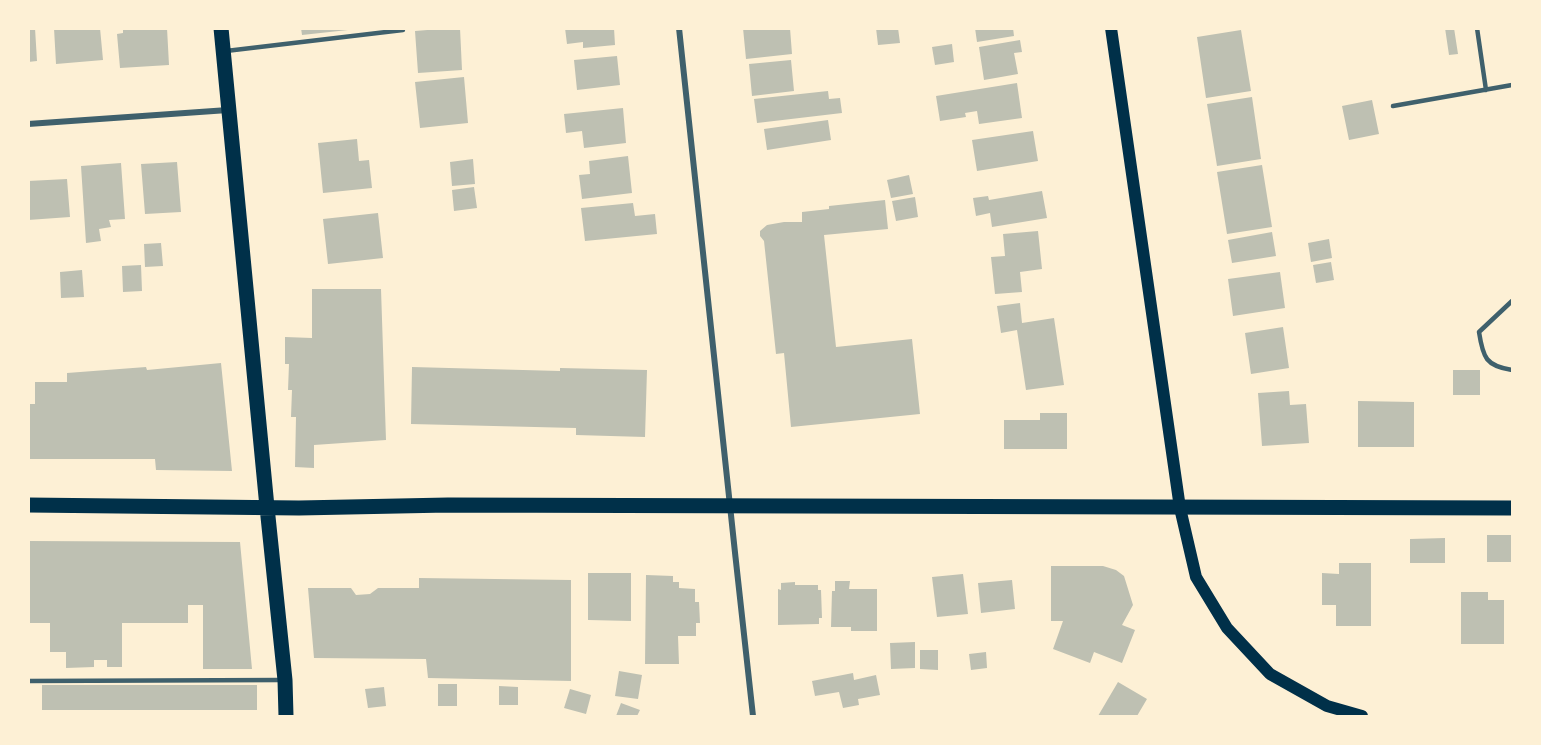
<!DOCTYPE html>
<style>
body{margin:0}
#map{position:relative;width:1541px;height:745px;overflow:hidden;background:#fdf0d5;font-family:Raleway,sans-serif}
canvas{display:block}
.frame{position:absolute;inset:0;border:30px solid #fdf0d5;pointer-events:none}
</style>
<div id="map">
<canvas width="1541" height="745"></canvas>
<div class="frame"></div>
</div>
<script>
const c = document.querySelector('canvas').getContext('2d');
c.lineJoin = 'round';
function fill(path, color) { c.fillStyle = color; c.fill(path, 'evenodd'); }
function strokePath(path, color, width, dash) { c.strokeStyle = color; c.lineWidth = width; c.lineCap = dash ? 'butt' : 'round'; c.setLineDash(dash || []); c.stroke(path); }
fill(new Path2D(`
 M28,28H35L37,61L28,62Z
 M54,28H100L103,60L56,64Z
 M123,28H167L169,65L120,68L117,34L123,33Z
 M301,28H348V30L302,35Z
 M452,28H460L462,70L418,73L415,31Z
 M565,28H614L615,45L583,48V42L567,44Z
 M743,28H790L792,54L746,59Z
 M876,28H898L900,43L878,45Z
 M975,28H1013L1014,36L977,42Z
 M1445,28H1454L1458,54L1449,55Z
 M1241,30L1251,91L1206,98L1197,37Z
 M1020,40L1022,52L1014,53L1018,74L984,80L979,47Z
 M952,44L954,62L935,65L932,47Z
 M617,56L620,85L577,90L574,60Z
 M791,60L794,91L752,96L749,64Z
 M464,77L468,123L420,128L415,82Z
 M1017,83L1022,118L979,124L977,111L965,113L966,117L940,121L936,96Z
 M828,91L829,99L840,98L842,113L757,123L754,99Z
 M1252,97L1261,159L1217,166L1207,104Z
 M1372,100L1379,134L1349,140L1342,106Z
 M623,108L626,143L584,148L582,131L566,133L564,114Z
 M828,120L831,140L767,150L764,129Z
 M1033,131L1038,161L977,171L972,140Z
 M357,139L359,161L369,160L372,188L323,193L318,143Z
 M628,156L632,193L582,199L579,175L590,174L589,161Z
 M473,159L475,184L452,186L450,162Z
 M177,162L181,212L145,214L141,164Z
 M121,163L125,219L109,220L111,227L99,229L101,241L86,243L81,166Z
 M1262,165L1272,227L1227,234L1217,172Z
 M909,175L913,194L891,198L887,180Z
 M67,179L70,217L28,220V181Z
 M474,187L477,208L454,211L452,190Z
 M1042,191L1047,218L992,227L990,213L976,216L973,198L988,196L989,200Z
 M915,197L918,217L896,221L892,201Z
 M885,200L888,229L824,235L836,347L912,339L920,414L791,427L784,353L776,354L764,241L760,236V231L767,225L784,222H802V212L829,209V206Z
 M633,203L635,216L655,214L657,234L585,241L581,208Z
 M378,213L383,258L328,264L323,219Z
 M1038,231L1042,269L1020,272L1022,292L995,294L991,257L1005,256L1003,234Z
 M1272,232L1276,256L1232,263L1228,240Z
 M1329,239L1332,258L1311,262L1308,243Z
 M161,243L163,266L145,267L144,244Z
 M1331,262L1334,280L1316,283L1313,265Z
 M141,265L142,291L123,292L122,266Z
 M82,270L84,297L61,298L60,272Z
 M1280,272L1285,308L1233,316L1228,279Z
 M312,289H381L386,440L314,445V468L295,467L296,417H291L292,390H288L289,364H285V337L312,338Z
 M1020,303L1022,323L1054,318L1064,385L1026,390L1017,330L1001,333L997,306Z
 M1283,327L1289,368L1251,374L1245,333Z
 M221,363L232,471L156,470L155,459H28V404H35V382H67V373L146,367L147,370Z
 M412,367L560,371V368L647,370L645,437L576,435V428L411,424Z
 M1453,370H1480V395H1453Z
 M1289,391L1290,405L1306,404L1309,443L1262,446L1258,393Z
 M1358,401L1414,402V447H1358Z
 M1040,413H1067V449H1004V420H1040Z
 M1487,535H1511V562H1487Z
 M1445,538V563H1410V539Z
 M28,541L240,542L252,669H203V605H188V623H122V667H107V660H94V667L66,668V652H50V623H28Z
 M1339,563H1371V626H1336V605H1322V573L1339,574Z
 M1051,566H1103L1116,570L1124,576L1133,605L1122,625L1135,630L1122,663L1094,652L1090,663L1053,649L1063,621H1051Z
 M588,573H631V621L588,620Z
 M963,574L968,614L937,617L932,577Z
 M646,575L673,576V582H679V588L695,589V602H699L700,623H696V636H678L679,664H645Z
 M419,578L571,580V681L428,678L426,659L314,658L308,588H351L356,595L370,594L378,588H419Z
 M1012,580L1015,609L981,613L978,583Z
 M835,581H850L849,589H877V631H851V627H831L832,591H835Z
 M795,582V585H818V590H821L822,618H819V624L778,625V589L781,590V583Z
 M1461,592H1488V600H1504V644H1461Z
 M915,642V668L891,669L890,643Z
 M920,650H938V670L920,669Z
 M986,652L987,668L971,670L969,654Z
 M619,671L642,675L638,699L615,696Z
 M853,673L854,680L876,675L880,695L858,699L859,705L843,708L839,692L815,696L812,681Z
 M1118,682L1147,699L1137,716H1098Z
 M438,684H457V706H438Z
 M42,685H257V710H42Z
 M499,686L518,687V705H499Z
 M384,687L386,706L368,708L365,689Z
 M570,689L591,695L586,714L564,708Z
 M621,703L640,710L637,716H616Z`), '#bec0b2');
strokePath(new Path2D(`
 M1477,28L1486,90
 M226,51L403,30
 M1393,106L1512,85
 M1512,301L1479,332C1483,358 1486,366 1512,370
 M28,681L281,680`), '#3f606c', 4.5);
strokePath(new Path2D(`
 M679,28C705,258 727,487 753,716
 M28,124L228,110`), '#3f606c', 6);
strokePath(new Path2D(`
 M1111,28L1180,508L1196,577L1227,628L1270,674L1327,706L1362,716`), '#003049', 12);
strokePath(new Path2D(`
 M221,28L267,507L285,680L286,716
 M28,505L299,508L448,505L1512,508`), '#003049', 15);
</script>
